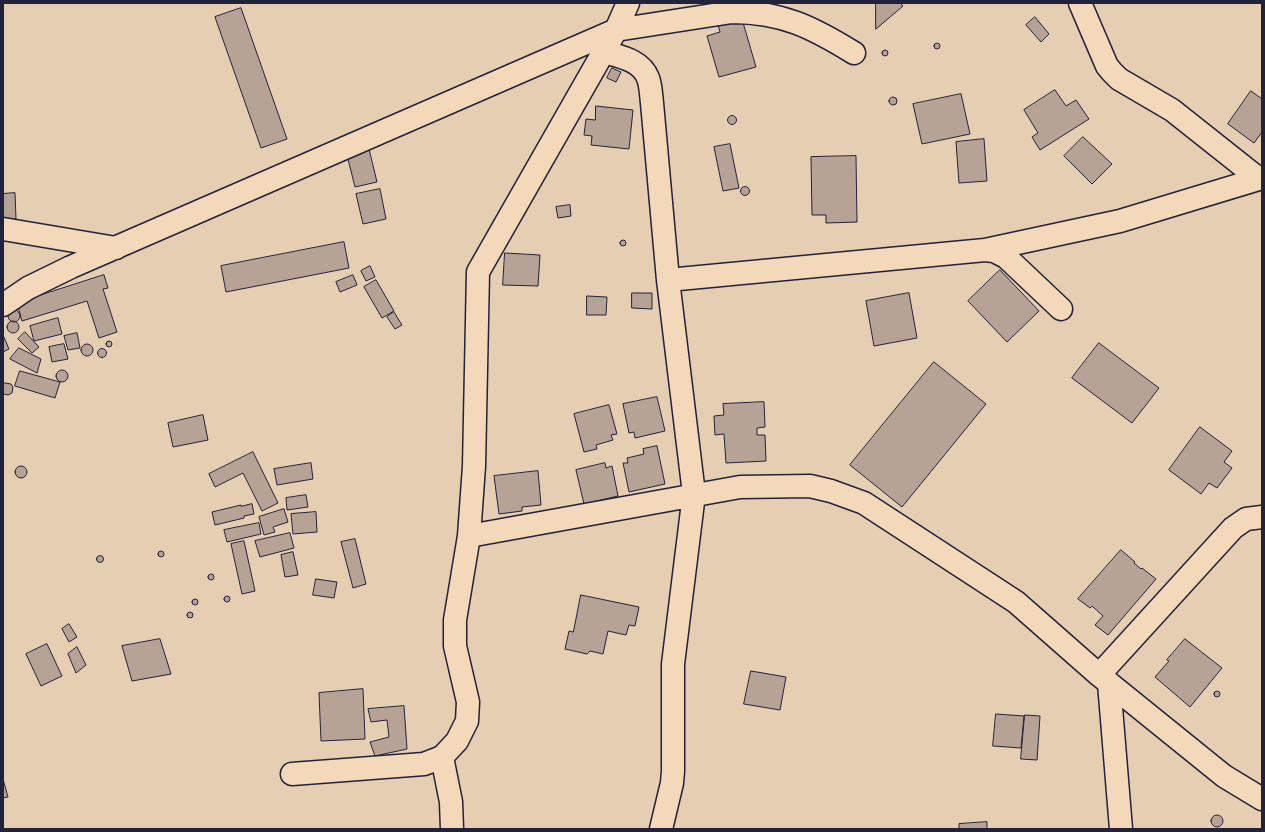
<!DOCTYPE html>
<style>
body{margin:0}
#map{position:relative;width:1265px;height:832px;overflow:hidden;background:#e6ceb2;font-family:Dekko,sans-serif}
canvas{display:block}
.frame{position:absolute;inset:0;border:4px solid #22223b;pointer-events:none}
</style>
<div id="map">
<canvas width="1265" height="832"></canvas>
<div class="frame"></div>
</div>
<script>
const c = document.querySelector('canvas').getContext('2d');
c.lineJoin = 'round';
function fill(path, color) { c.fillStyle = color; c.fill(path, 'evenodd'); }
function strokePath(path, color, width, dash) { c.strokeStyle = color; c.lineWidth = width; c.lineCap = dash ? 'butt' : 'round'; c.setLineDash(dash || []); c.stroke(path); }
const building = new Path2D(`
 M876,3H900L903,6L876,29Z
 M241,8L287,139L261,148L215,17Z
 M1035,17L1049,34L1041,42L1026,25Z
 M742,19L756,67L719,77L707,36L720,32L718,25Z
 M934 46a3 3 0 1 1 6 0a3 3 0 1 1-6 0Z
 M882 53a3 3 0 1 1 6 0a3 3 0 1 1-6 0Z
 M612,68L621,72L616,82L607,78Z
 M1055,90L1066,106L1076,100L1089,119L1040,150L1032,137L1038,133L1024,110Z
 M1251,91L1262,99V132L1254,143L1228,124Z
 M961,94L970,134L922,144L913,104Z
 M889 101a4 4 0 1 1 8 0a4 4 0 1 1-8 0Z
 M596,106L633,110L629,149L591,145L592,136L584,135L586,119L595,120Z
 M727.5 120a4.5 4.5 0 1 1 9 0a4.5 4.5 0 1 1-9 0Z
 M1083,137L1112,164L1092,184L1064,156Z
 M984,139L987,181L959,183L956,142Z
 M730,144L739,188L723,191L714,147Z
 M369,149L377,182L355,187L347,155Z
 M856,156L857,222L826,223V215H812L811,157Z
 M740.5 191a4.5 4.5 0 1 1 9 0a4.5 4.5 0 1 1-9 0Z
 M380,189L386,219L363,224L356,194Z
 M15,193L16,219L3,220V194Z
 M570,205L571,216L558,218L556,207Z
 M620 243a3 3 0 1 1 6 0a3 3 0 1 1-6 0Z
 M344,242L349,268L226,292L221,266Z
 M505,253L540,255L538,286L503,285Z
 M370,266L375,277L366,281L361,271Z
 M1000,270L1039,311L1007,342L968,301Z
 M104,275L108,288L103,289L117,332L99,338L87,301L22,321L17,303Z
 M353,275L357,285L340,292L336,282Z
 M376,280L394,311L382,318L364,287Z
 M632,293H652V309L632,308Z
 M909,293L917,338L874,346L866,301Z
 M587,296L607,297L606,315H587Z
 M8 316a6 6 0 1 1 12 0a6 6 0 1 1-12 0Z
 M394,312L402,325L395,329L387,317Z
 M58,318L62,334L34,341L30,326Z
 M7 327a6 6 0 1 1 12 0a6 6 0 1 1-12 0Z
 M25,332L39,347L32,353L18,339Z
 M77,333L80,348L68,350L64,336Z
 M3,335L9,349L3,352Z
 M106 344a3 3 0 1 1 6 0a3 3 0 1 1-6 0Z
 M1099,343L1159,388L1132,423L1072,378Z
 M81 350a6 6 0 1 1 12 0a6 6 0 1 1-12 0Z
 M64,344L68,359L52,362L49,347Z
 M19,348L41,359L37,373L10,359Z
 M97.5 353a4.5 4.5 0 1 1 9 0a4.5 4.5 0 1 1-9 0Z
 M934,362L986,404L902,507L850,465Z
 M56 376a6 6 0 1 1 12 0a6 6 0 1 1-12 0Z
 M20,371L60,382L55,398L15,386Z
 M5,383L11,384L13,387L12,393L8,395L3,394V384Z
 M657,397L665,431L635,438L634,432L629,433L623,404Z
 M764,402L765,427L757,428V435H765L766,461L726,463L724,434L715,435L714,416L724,415L723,404Z
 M609,405L617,434L611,435L613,440L596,445L597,449L584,452L574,414Z
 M203,415L208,440L173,447L168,423Z
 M1200,427L1232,451L1224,462L1232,468L1217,488L1209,483L1201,494L1169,470Z
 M657,446L665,484L629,492L623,463H628L627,458L644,454L643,449Z
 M253,452L278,503L262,511L243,473L215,487L209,474Z
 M311,463L313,479L277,485L274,469Z
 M605,463L606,468L612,466L618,496L584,504L576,470Z
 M15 472a6 6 0 1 1 12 0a6 6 0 1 1-12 0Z
 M538,471L541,505L522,507V511L499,514L494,476Z
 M306,495L308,507L287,510L286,498Z
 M252,504L254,514L244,516V518L215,525L212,512L241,505V506Z
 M284,509L288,522L273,527L275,532L264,535L259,517Z
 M316,512L317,532L293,534L291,514Z
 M259,523L261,534L227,542L224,530Z
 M290,533L294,548L260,557L255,541Z
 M355,539L366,584L353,588L341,542Z
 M244,541L255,591L242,594L231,544Z
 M1121,550L1135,562L1134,563L1141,569L1142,568L1156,579L1108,635L1095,625L1103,616L1092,606L1090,608L1078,599Z
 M158 554a3 3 0 1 1 6 0a3 3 0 1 1-6 0Z
 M293,552L298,575L285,577L281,555Z
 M96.5 559a3.5 3.5 0 1 1 7 0a3.5 3.5 0 1 1-7 0Z
 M208 577a3 3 0 1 1 6 0a3 3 0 1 1-6 0Z
 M316,579L337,582L334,598L313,595Z
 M581,595L639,607L635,626L629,625L626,635L608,631L603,654L590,651L587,654L565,649L569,631L573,632Z
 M224 599a3 3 0 1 1 6 0a3 3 0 1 1-6 0Z
 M192 602a3 3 0 1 1 6 0a3 3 0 1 1-6 0Z
 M187 615a3 3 0 1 1 6 0a3 3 0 1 1-6 0Z
 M69,624L77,637L69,642L62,629Z
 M160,639L171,674L132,681L122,646Z
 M1185,639L1222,668L1190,707L1155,677L1169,661L1167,660Z
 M47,644L62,676L41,686L26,654Z
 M77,647L86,665L76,673L68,654Z
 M751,671L786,677L780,710L744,704Z
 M363,689L365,739L321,741L319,693Z
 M1214 694a3 3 0 1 1 6 0a3 3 0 1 1-6 0Z
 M404,706L407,749L375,756L370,742L389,737L387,720L371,722L368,709Z
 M996,714L1024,716L1021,748L993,746Z
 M1025,715L1040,716L1037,760L1021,759Z
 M3,779L8,797L3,798Z
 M1211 821a6 6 0 1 1 12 0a6 6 0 1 1-12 0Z
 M987,822V829H955H959V824Z`);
fill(building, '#b6a395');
strokePath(building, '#22223b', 1);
const minor = new Path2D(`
 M1080,3L1107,66L1112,72L1119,79L1172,110L1254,175L1262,178
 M604,52C621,57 641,60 648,78C651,86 651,95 652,103L668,280L694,494L673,664V771L672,783L661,829
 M3,229L116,248
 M985,250L994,251L1006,257L1061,309
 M668,280L985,250L1120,221L1262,178
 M3,305L28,288L71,267L616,30L732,12C782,12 812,27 854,53
 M469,536L740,487L810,486L831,491L864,503L1016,602L1099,675L1224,776L1262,799
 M1099,675L1233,528L1246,519L1262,517
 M1109,683L1121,829
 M442,757L451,802L452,829
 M292,774L424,764L442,757L457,741L467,721L468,702L455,646V620L469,536L474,466L478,272L616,30L628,3`);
strokePath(minor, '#22223b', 25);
strokePath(minor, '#f3d9ba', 22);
</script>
